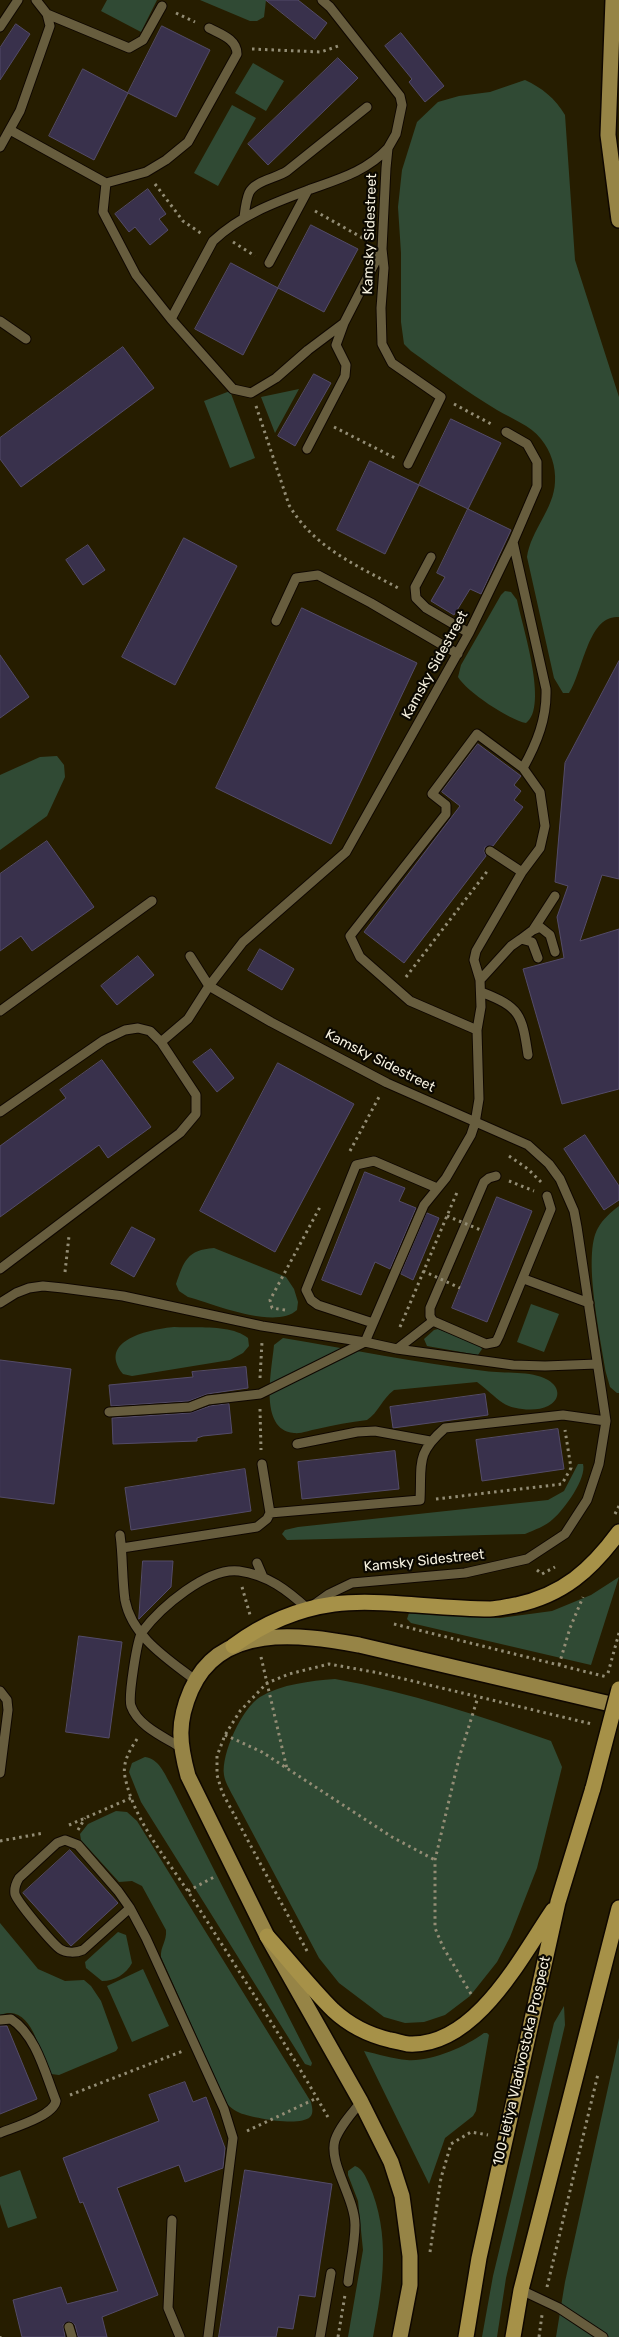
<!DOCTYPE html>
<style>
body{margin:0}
canvas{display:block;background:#261d00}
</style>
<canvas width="619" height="2337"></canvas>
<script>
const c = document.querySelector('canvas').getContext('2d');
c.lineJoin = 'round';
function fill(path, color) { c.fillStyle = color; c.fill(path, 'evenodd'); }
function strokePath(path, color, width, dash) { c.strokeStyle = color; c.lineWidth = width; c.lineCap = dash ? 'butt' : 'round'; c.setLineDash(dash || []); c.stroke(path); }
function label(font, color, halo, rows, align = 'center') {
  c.font = font + ' Rubik,sans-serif'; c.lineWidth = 4.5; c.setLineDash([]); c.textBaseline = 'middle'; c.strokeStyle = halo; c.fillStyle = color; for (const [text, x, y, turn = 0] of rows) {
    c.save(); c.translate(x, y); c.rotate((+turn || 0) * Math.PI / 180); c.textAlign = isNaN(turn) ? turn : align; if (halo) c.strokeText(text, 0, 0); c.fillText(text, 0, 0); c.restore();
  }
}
fill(new Path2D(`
 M107,0H157L141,32L101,11Z
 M200,0H266L264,17L257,21H250Z
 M253,63L284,81L266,111L235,93Z
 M525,80C542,88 555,98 565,115L575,260L619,397V617C588,614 583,672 569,693H563L554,678L527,557C531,530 554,509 555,482C556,467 551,451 541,439C530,425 512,419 497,410C467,392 439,371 411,351L404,344L401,322V253L398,207L402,170L417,122L438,102L459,96L490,92Z
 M232,105L256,118L218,186L194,173Z
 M299,389L275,433L261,397Z
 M230,391L255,458L230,468L204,401Z
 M505,591L511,592L517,600C522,625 549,707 526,723C509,720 466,691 458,677L461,665L501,595Z
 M57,756L64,765L65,777L47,816L0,850V775L40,757Z
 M619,1206V1393H617L610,1387L606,1373C601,1340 582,1255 598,1228C603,1219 611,1212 619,1206Z
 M214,1248L286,1277L294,1289L298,1302L297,1310C275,1330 214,1304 188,1297L179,1291L176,1284C184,1261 187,1250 214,1248Z
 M531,1304L559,1314L544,1352L517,1342Z
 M174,1327C196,1328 231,1324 248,1338L249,1346L243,1353L230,1360L132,1376L123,1374C96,1340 151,1329 174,1327Z
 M438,1329L479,1345L482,1349L478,1355L427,1346L424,1339L434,1330Z
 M283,1338C350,1349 417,1363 485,1371C505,1374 530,1370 548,1380C561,1388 560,1400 548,1406C537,1412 513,1410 503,1403C494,1397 487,1389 477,1382L394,1390C382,1399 378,1413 367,1420C350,1422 334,1425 317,1429C310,1430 301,1434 294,1433C258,1430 272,1369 274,1345Z
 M578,1464H583C587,1478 564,1510 553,1519C546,1526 534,1530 525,1534L287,1540L282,1534L285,1530L298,1527L548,1500L564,1491Z
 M619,1577L591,1665L411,1623L407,1619L409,1613L414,1612L500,1618L552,1611L591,1595Z
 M335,1679C409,1692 480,1716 551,1741L562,1767L537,1868L510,1937L497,1962L470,1996L445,2015L424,2022L405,2023L384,2017L339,1983L319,1958L233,1796C230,1790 225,1782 224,1775C221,1754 242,1708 260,1697C282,1684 310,1681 335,1679Z
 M145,1757C159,1759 164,1773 171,1785L312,2063L311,2066L305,2064L141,1802L129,1772L132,1763Z
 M116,1811L127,1812L137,1821L311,2102C312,2107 314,2113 310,2117C300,2127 253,2118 240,2113C235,2111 231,2108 227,2104L161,1957C160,1947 167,1941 166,1930L142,1886L132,1881L119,1882L81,1840L80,1834L88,1824Z
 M0,1923L38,1969L65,1981L84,1980L91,1986L101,2001L118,2048L116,2051L59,2075L51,2074C39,2055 33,2002 0,2015Z
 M118,1932L126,1935L132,1963C126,1974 115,1981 102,1981L86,1968L85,1962Z
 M143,1969L169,2026L132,2042L107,1986Z
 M564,2006L565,2025L506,2278L497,2337H482L493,2276L554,2023Z
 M484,2033H487L489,2035L476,2111L473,2116L445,2138L429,2184L364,2051C378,2054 393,2059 407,2060C431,2062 465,2047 484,2033Z
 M619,2038V2337H556L565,2282Z
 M355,2166C363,2169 365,2176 369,2184C391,2235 383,2285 373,2337H348L363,2250L358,2201L348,2175V2171Z
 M20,2170L37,2218L8,2228L0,2204V2177Z`), '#304a34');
const building = new Path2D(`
 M266,0H298L327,23L315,39Z
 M16,24L30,34L0,80V48Z
 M162,26L210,50L176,117L128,93Z
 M401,33L444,86L425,102L409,82L412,79L385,46Z
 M338,58L358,78L268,165L248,144Z
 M83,69L128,93L94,160L49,136Z
 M148,189L166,214L159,219L168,230L150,245L135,227L129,232L115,214Z
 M311,225L358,249L324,312L278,288Z
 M231,263L278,288L243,355L195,329Z
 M123,347L154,388L21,487L0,459V438Z
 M314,374L331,383L295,446L278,436Z
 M451,419L501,443L468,509L419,485Z
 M370,461L419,485L385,554L337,530Z
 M468,509L511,530L481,594L470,589L454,615L431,601L445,577L437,573Z
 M184,538L237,566L175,685L122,657Z
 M88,545L105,570L83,585L66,560Z
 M302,608L417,663L331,844L216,788Z
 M0,655L29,697L0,718Z
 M619,661V879L602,875L580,941L619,929V1089L562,1104L523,969L564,958L557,917L568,886L555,882L565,763Z
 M478,744L521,776L514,785L521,791L514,800L523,807L493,846L485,847L484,851L486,856L404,963L364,932L460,806L442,792Z
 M47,841L94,907L32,951L21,936L0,951V874Z
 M260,949L294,969L282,990L248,970Z
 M138,956L154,975L117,1005L101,986Z
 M211,1049L234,1078L217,1092L193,1062Z
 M102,1060L151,1127L108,1158L99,1145L0,1217V1146L66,1098L60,1090Z
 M278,1063L354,1104L275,1252L200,1211Z
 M585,1135L619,1186V1200L604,1210L564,1149Z
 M365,1172L405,1188L399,1201L416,1208L390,1269L375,1262L361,1295L322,1280Z
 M497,1197L532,1211L487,1322L452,1308Z
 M427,1213L439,1218L413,1280L401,1274Z
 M132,1227L155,1239L134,1277L111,1264Z
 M0,1360L71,1369L54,1504L0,1497Z
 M246,1367L248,1388L207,1394L189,1401L111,1406L109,1385L193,1377L192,1372Z
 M485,1394L488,1415L393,1428L390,1407Z
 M229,1404L232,1433L203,1436L197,1438V1441L113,1444L112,1418L190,1413L210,1406Z
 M558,1429L564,1469L482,1481L476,1440Z
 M395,1451L399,1489L302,1499L298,1462Z
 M245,1469L251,1511L131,1530L125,1488Z
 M143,1561H173L171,1587L139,1619Z
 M79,1636L122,1642L109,1738L66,1732Z
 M70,1850L118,1903L71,1946L23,1893Z
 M0,2026H7L37,2099L0,2114Z
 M185,2082L193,2102L206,2097L225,2148L223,2168L185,2182L179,2165L117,2188L158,2295L102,2317L107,2337H78L75,2325L70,2321L63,2325L65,2337H22L13,2300L61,2287L67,2304L118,2291L83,2202L80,2203L63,2158L159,2121L149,2095Z
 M245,2170L332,2184L315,2297L299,2295L293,2329L278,2327L276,2337H219Z`);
fill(building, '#39314c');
strokePath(building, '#534b68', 1);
const service = new Path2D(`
 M322,0L330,7L400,96L402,105L396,134L388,148L386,168L382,249L384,268L381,308L382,344L392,363L441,397L408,464
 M47,14L129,48L143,40L162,6
 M0,27L18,0
 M10,130L106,183L146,172L166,160L188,142L237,54C237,39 220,34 209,28
 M0,147L20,111L50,26L47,14L36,0
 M106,183L103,212L136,275L171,319L233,389L251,393L276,378L308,350L344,323L382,249
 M244,217C245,209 246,200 249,193C254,181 277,178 287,171L367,107
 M269,263L308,190
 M171,319L213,241C240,215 276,202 311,189C339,179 367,171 388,148
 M0,321L26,339
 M307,449L345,376L346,365L336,345L344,323
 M513,542L546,689C547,718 537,743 523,768
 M431,557L415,587L416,598L426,608L469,633
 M276,621L296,578L318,575L371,603L458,654
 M490,851L522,872
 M533,930L555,896
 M521,939L533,930L540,927L550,935L555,952
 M480,980L511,946L521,939L532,942L538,958
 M481,992C520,1007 522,1014 528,1055
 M0,1011L152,901
 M161,1042L188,1019L209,986L190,956
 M0,1112L104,1040L125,1030L138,1028L150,1031L161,1042L196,1095V1114L180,1133L0,1269
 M496,1176L489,1178L484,1182L430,1308V1316L433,1321L486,1344L496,1342L499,1336L551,1209L547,1196
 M524,1279L589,1303
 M0,1303L16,1293L29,1288L43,1286L63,1288L123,1296L262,1326L365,1342L424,1205L446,1178L471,1135L475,1123L479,1099L477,1030L481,1007L480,980L474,960L476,951L522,872L540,848L545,826L540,792L523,768L477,734L432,794L446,805V814L350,936L360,957L410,1001L477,1030
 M373,1323L318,1305L311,1300L306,1290L356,1165L374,1161L437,1188
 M397,1349L433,1321
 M109,1412L190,1407L208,1400L260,1394L365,1342L397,1349L513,1365L545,1366L597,1364
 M297,1444L357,1432L375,1431L430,1441
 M270,1513L420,1500C422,1464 415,1454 445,1428L563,1415L606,1421
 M120,1535C123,1556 122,1579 125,1600C132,1637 168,1659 195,1680
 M122,1548L257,1527L267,1519L270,1513L262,1464
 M257,1563L263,1577
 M0,1691L7,1700L8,1710L0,1773
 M180,1747C164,1737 138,1726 131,1706C128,1698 137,1639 142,1632C160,1608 207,1567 239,1571C268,1575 287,1590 308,1609L329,1594L352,1583L465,1573L527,1559L565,1534L587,1500L599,1464L606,1421L577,1227L574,1211L560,1179L549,1164L528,1145L387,1083L271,1022L209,986L243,942L346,852L469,633L513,542L537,486V462L527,444L506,432
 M130,1908L83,1950C76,1953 66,1953 60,1949C52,1943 18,1903 15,1894C14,1888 16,1883 19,1878L57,1843L65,1840L78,1845L118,1891L130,1908L146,1938L224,2109L233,2138L208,2337
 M0,2020L11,2019C36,2035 45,2073 56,2101C53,2116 15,2127 0,2133
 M172,2220L168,2308L180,2337
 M348,2282C350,2264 355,2244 355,2225C355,2198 328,2163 335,2140C340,2126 352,2113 361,2102
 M521,2290L559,2308L603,2337
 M69,2327L72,2337
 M320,2337L331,2273`);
const primary = new Path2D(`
 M613,0L608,135L619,220
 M400,2337L410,2285V2256L402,2196L391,2162L361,2102L267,1936L188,1776C179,1743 177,1722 191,1690C220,1623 299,1634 359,1645L619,1706`);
const trunk = new Path2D(`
 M233,1646C263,1624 297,1609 334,1604C356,1601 380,1602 402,1604C431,1606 461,1609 490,1609C499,1609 508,1606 516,1605C563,1595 591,1570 619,1532
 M267,1936C289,1960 310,1987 333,2010C349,2025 369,2035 390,2040C396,2041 402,2043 408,2044C475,2048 521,1957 553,1910
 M466,2337L479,2258L558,1902L593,1788
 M513,2337L521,2290L619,1908`);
strokePath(service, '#0f0700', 11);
strokePath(primary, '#0f0700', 18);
strokePath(trunk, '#0f0700', 18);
strokePath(new Path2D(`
 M176,13L195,22
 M252,49L321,52L341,45
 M155,184L183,221L202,234
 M315,211L368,241
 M233,242L255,256
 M454,404L493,425
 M256,406L289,505C314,548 358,566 400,589
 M334,427L395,458
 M406,977L489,869
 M350,1151L379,1097
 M509,1156L528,1169L541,1182
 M509,1181L534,1191
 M65,1272L69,1236
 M285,1310L272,1308L270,1300L320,1207
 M400,1327L458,1190
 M260,1378L262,1342
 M260,1409L261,1450
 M436,1499L562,1484L571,1468L565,1430
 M615,1514L619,1506
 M537,1570L542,1574L555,1567
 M242,1587L250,1615
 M394,1624L607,1677
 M261,1657L287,1769
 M559,1665L570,1628L583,1597
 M608,1673L619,1633
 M225,1735L262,1752L392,1837L435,1860
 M137,1739C130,1750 122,1762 125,1777C134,1821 167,1859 191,1896C238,1970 286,2043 329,2119
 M69,1825L131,1798
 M78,1830L85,1818
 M0,1841L44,1833
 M188,1891L216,1876
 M307,1951L222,1792L217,1775V1756L225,1735L240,1711L267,1683L289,1674L329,1664L379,1673L592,1724
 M471,1994L443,1947L435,1928V1860L459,1758L478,1697
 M70,2095L183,2051
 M247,2131L317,2098
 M430,2252L441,2178L451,2144L471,2132L488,2135
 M547,2287L598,2074
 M0,2336V2337
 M338,2337L345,2295
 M539,2337L542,2315`), '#938d75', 3, [2.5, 4]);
strokePath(service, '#675d3e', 9);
strokePath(primary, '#968446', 15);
strokePath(trunk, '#a69148', 15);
const trunkBridge = new Path2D(`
 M593,1788L619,1689`);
strokePath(trunkBridge, '#0f0700', 18, []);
strokePath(new Path2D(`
 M447,1216L483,1231
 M423,1271L460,1288`), '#938d75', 3, [2.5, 4]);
strokePath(trunkBridge, '#a69148', 15);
label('14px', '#f6f1df', '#0b0801', [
 ["Kamsky Sidestreet",370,234,-88],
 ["Kamsky Sidestreet",435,665,-61],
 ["Kamsky Sidestreet",380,1061,27],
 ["Kamsky Sidestreet",424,1561,-6],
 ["100-letiya Vladivostoka Prospect",522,2061,-77]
]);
</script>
